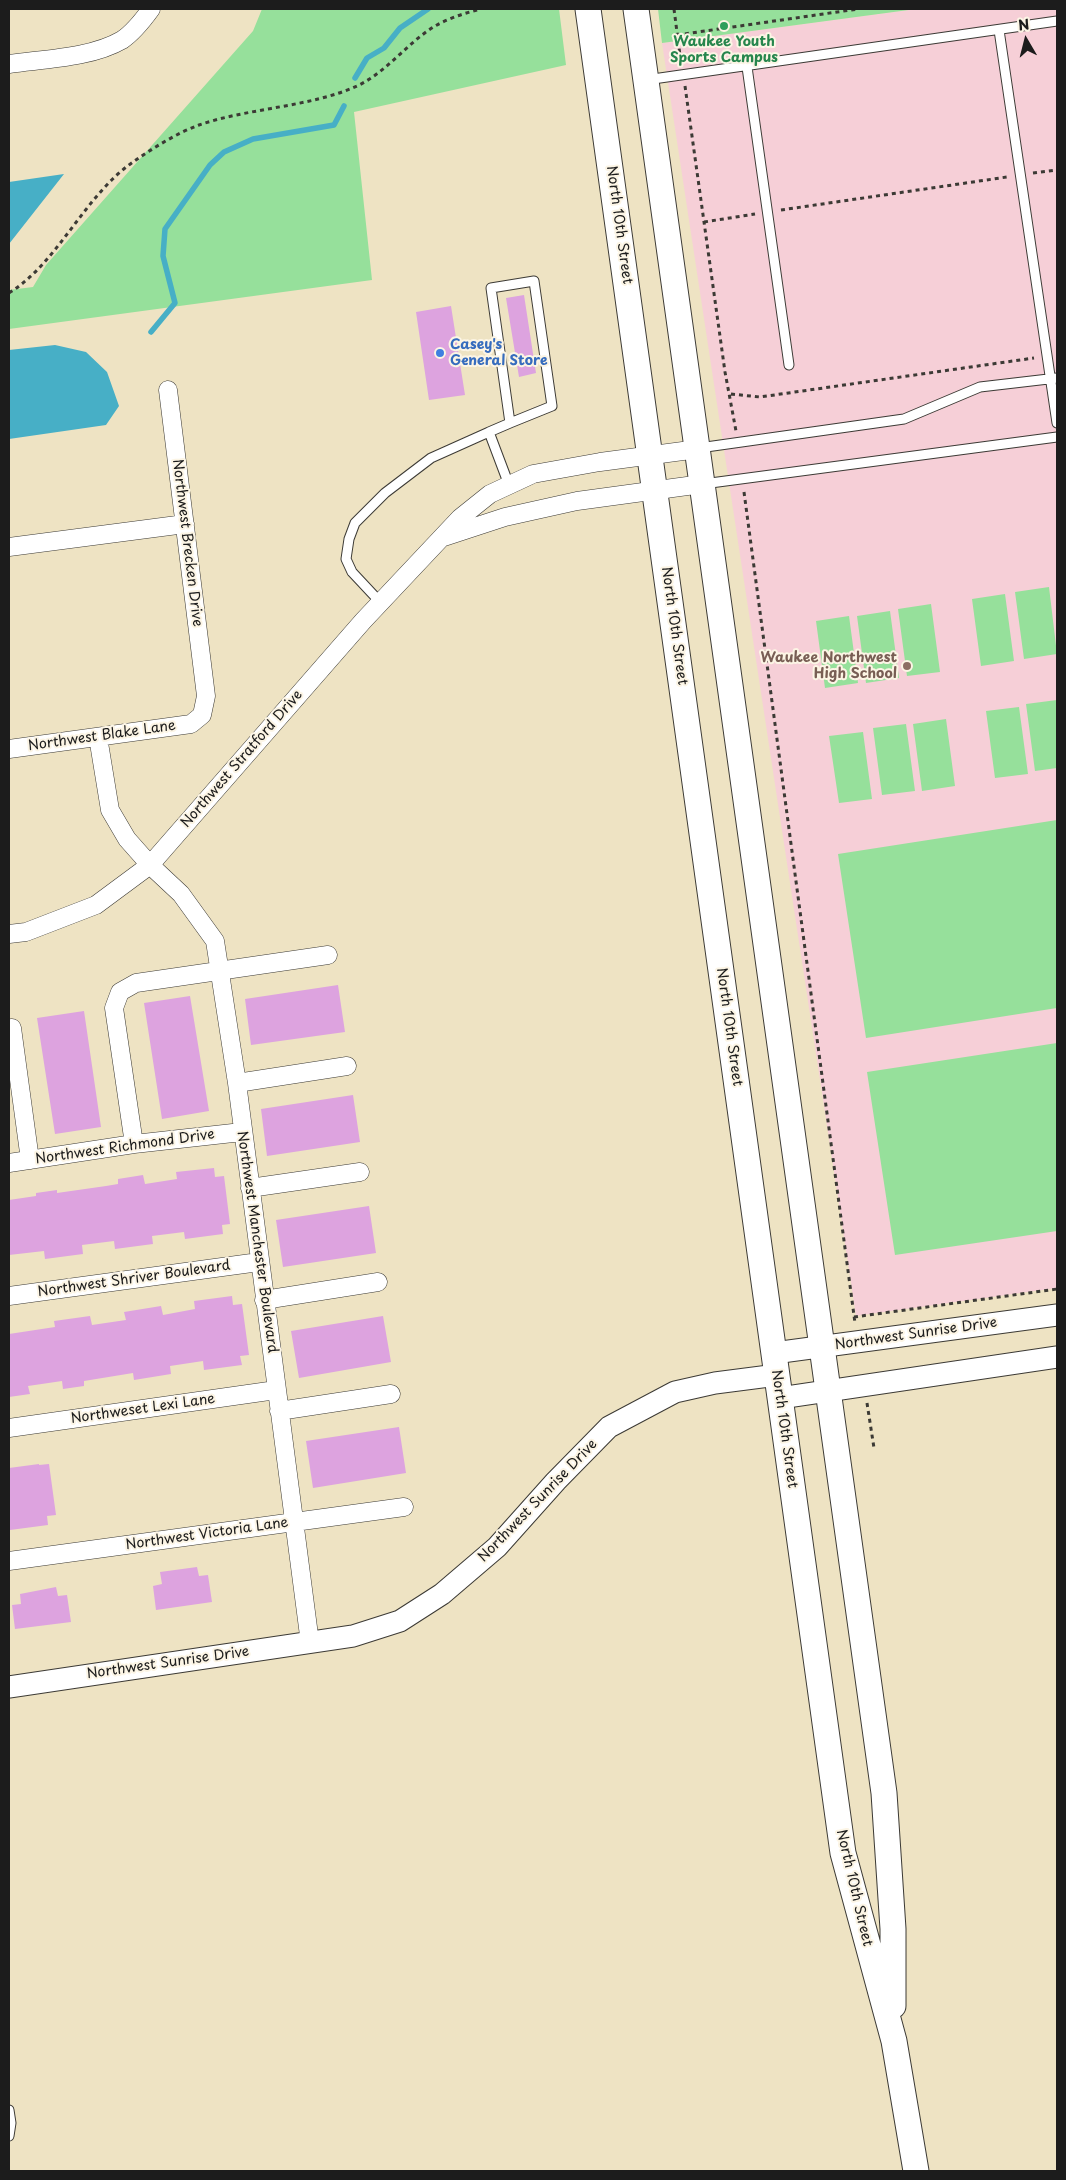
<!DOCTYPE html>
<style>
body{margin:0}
#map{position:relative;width:1066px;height:2180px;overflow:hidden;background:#eee3c3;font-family:"Playpen Sans",sans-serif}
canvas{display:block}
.frame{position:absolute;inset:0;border:10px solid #1c1c1c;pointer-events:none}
.north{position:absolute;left:1001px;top:15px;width:50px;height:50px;-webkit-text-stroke:4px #fcf5e5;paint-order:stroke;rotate:352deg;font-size:14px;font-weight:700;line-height:20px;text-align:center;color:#1c1c1c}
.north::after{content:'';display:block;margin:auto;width:18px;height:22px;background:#1c1c1c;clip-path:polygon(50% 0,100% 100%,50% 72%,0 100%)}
</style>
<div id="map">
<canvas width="1066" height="2180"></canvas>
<div class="frame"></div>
<div class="north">N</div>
</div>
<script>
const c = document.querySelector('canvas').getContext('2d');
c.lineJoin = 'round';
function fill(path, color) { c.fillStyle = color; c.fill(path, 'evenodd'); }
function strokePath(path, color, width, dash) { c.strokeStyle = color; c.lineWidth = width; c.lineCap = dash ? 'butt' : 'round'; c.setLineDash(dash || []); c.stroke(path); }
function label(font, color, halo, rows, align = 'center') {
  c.font = font + ' "Playpen Sans",sans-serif'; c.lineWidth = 4; c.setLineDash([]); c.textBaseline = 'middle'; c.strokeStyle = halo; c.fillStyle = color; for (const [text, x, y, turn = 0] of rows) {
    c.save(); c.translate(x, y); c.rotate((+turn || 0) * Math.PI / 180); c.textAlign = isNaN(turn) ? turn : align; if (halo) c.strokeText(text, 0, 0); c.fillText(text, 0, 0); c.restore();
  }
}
fill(new Path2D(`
 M916,9H1057V1288L856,1316L662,43Z`), '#f6cfd7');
fill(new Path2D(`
 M262,9H559L566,65L354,112L372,280L9,329V290L33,287L46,265L253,31Z
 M658,9H916L662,43Z
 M1049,587L1057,654L1024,659L1015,592Z
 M1005,594L1014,661L981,666L972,599Z
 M931,604L940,672L907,676L898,609Z
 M890,611L899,678L866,683L857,616Z
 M849,616L858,683L825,688L816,621Z
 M1057,700V768L1035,771L1026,704Z
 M1019,707L1028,774L995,778L986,711Z
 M946,719L955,786L922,791L913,724Z
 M906,724L915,791L882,795L873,728Z
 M863,732L872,799L839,803L829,736Z
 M1057,820V1008L866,1038L838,854Z
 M1057,1043V1231L895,1255L867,1072Z`), '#96e09b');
fill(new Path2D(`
 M64,174L9,244V182Z
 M55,345L86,352L107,372L119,406L106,425L9,439V350Z`), '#47afc6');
strokePath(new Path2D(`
 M355,78L367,58L384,48L400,28L428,9
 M151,332L175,303L163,256L165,229L210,165L224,152L253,139L334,125L344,106`), '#47afc6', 5.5);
fill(new Path2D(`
 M524,295L536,373L519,377L506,298Z
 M451,306L465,395L429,400L416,312Z
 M338,985L345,1032L251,1045L245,999Z
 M190,996L209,1111L162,1119L144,1003Z
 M84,1011L101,1127L55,1134L37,1018Z
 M353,1095L360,1142L267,1156L261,1109Z
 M214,1168L215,1177L224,1176L230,1224L222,1225L223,1234L185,1239L184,1232L152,1236L153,1244L115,1249L114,1241L82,1245L83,1254L45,1259L44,1251L9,1255V1200L36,1196V1193L57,1190V1193L106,1186L118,1184V1179L143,1175L145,1184L177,1179L176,1172Z
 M369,1206L376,1253L283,1267L276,1220Z
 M232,1296L233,1305L242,1304L249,1355L240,1356L242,1365L204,1370L203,1361L170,1366L171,1374L134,1380L133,1373L84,1381V1386L63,1389L62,1381L28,1386L30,1394L9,1397V1334L55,1327L54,1321L90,1316L92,1325L126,1320L124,1312L161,1306L163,1315L195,1309L194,1301Z
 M383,1316L391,1362L299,1378L291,1331Z
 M399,1427L406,1473L313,1488L306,1441Z
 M39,1464V1465L49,1464L56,1515L47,1516L48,1525L10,1530L9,1468Z
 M197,1567L199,1576L208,1575L212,1602L156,1610L153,1586L162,1584L160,1572Z
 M56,1587L58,1596L67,1595L71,1622L15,1629L12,1605L21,1604L20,1594Z`), '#dda3df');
const service = new Path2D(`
 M999,30L1057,423
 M747,67L789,365
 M646,80L1057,21
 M699,448L904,419L980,387L1057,378
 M703,484L1057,437
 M509,485L489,432L510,423L491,288L534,281L552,406L510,423
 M381,603L352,572L346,559L349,539L355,523L385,493L431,458L489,432
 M9,2110L11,2123L9,2136`);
const minor = new Path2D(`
 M9,64C44,59 91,58 122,40C134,32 143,20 151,9
 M444,537L505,517L577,501L702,484
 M9,547L185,524
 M98,737L110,810L127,839L150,865L181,894L215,941L237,1083L310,1643
 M9,749L191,724L202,715L206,696L168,390
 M9,934L26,932L96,905L150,865L363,621L460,518L490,494L533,474L600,462L698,449
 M12,1028L30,1160
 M237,1083L347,1066
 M134,1144L114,1008L120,992L136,983L328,955
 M9,1163L134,1144L242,1132
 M250,1188L360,1172
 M9,1296L259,1262
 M264,1300L378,1282
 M279,1411L391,1394
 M9,1428L276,1390
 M9,1561L404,1507`);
const tertiary = new Path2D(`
 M774,1353L1057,1315
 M780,1398L1057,1357
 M9,1687L353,1636L400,1621L442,1594L497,1547L556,1481L609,1427L675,1392L715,1383L777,1375`);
const secondary = new Path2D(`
 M588,9L843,1853L894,2041L916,2171
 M636,9L884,1793L893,1929V2006`);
strokePath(service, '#3c3a35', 11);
strokePath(minor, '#3c3a35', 19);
strokePath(tertiary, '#3c3a35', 23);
strokePath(secondary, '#3c3a35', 27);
strokePath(new Path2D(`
 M674,9L681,63
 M677,35L858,9
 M685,86L725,372L736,431
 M1033,173L1057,170
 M781,210L1007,177
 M704,222L755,214
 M9,293C58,263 84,196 133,162C153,148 177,133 199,125C248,108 311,107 357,86C387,72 407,43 435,26C449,18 465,13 481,9
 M731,394L760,397L1034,358
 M744,492L855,1323
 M854,1317L1057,1289
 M867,1403L874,1448`), '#3c3a35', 3, [4, 4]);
strokePath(service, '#fff', 9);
strokePath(minor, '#fff', 18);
strokePath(tertiary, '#fff', 21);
strokePath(secondary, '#fff', 25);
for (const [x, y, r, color] of [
 [724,26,5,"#2e9e5b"],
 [440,353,5,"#3f7fe0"],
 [907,666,5,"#8d6e63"]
]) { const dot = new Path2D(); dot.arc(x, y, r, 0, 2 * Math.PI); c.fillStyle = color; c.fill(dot); strokePath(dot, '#fcf5e5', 2); }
label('bold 14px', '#27864d', '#fcf5e5', [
 ["Waukee Youth",724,42],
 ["Sports Campus",724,58]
]);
label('14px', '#1c1c1c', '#fcf5e5', [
 ["North 10th Street",619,225,82],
 ["Northwest Brecken Drive",187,543,83],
 ["North 10th Street",674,626,82],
 ["Northwest Blake Lane",102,736,-8],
 ["Northwest Stratford Drive",242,759,-49],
 ["North 10th Street",729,1027,82],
 ["Northwest Richmond Drive",125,1147,-8],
 ["Northwest Manchester Boulevard",257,1242,82],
 ["Northwest Shriver Boulevard",134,1279,-8],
 ["Northwest Sunrise Drive",916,1334,-8],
 ["Northweset Lexi Lane",143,1409,-8],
 ["North 10th Street",784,1429,82],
 ["Northwest Sunrise Drive",538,1501,-46],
 ["Northwest Victoria Lane",207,1534,-8],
 ["Northwest Sunrise Drive",168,1663,-8],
 ["North 10th Street",854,1888,77]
]);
label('bold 14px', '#366cbe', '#fcf5e5', [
 ["Casey's",450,345],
 ["General Store",450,361]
], 'left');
label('bold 14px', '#785e54', '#fcf5e5', [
 ["Waukee Northwest",897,658],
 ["High School",897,674]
], 'right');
</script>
